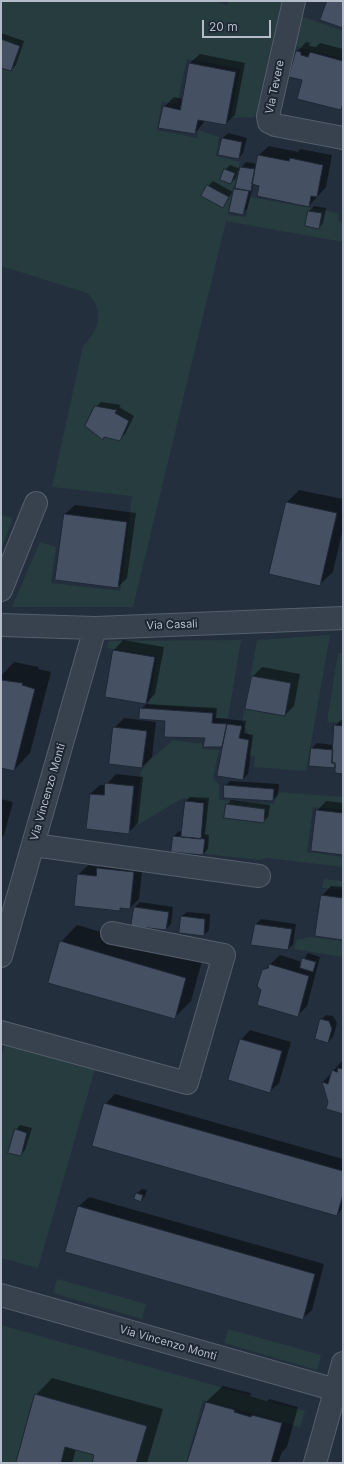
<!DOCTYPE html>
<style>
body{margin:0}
#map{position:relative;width:344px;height:1464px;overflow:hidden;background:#242f3e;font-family:Inter,sans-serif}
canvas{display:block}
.frame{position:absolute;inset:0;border:2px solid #b4bcc9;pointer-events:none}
.scale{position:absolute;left:202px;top:20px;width:69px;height:18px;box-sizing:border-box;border:2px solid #b4bcc9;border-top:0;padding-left:5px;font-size:12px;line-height:14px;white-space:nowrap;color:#b4bcc9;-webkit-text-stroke:3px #1d2633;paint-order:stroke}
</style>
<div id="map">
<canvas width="344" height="1464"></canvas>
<div class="frame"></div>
<div class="scale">20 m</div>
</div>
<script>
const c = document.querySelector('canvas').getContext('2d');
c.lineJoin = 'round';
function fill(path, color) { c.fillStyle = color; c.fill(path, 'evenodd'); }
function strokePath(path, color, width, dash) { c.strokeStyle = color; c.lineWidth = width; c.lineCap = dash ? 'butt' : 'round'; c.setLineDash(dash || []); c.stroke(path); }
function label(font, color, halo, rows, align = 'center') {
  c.font = font + ' Inter,sans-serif'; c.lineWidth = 4; c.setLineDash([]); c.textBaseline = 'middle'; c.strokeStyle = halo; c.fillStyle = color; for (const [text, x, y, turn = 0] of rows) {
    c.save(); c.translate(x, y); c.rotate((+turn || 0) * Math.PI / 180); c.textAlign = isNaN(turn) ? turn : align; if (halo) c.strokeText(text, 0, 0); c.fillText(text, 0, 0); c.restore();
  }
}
fill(new Path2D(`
 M1,1H214L227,5L228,1H282L255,117L230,118L240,69L187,59L177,104L162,102L157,130L197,138L199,130L219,137L216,156L240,162L228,215L246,217L250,197L339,213L338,221L343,222V242L226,221L133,607H12L40,542L56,547L51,583L120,591L132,496L52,487L83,346C100,329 105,311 87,293L1,266Z
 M300,16L343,31V59L293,46Z
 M1,515L13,518L1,550Z
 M330,635L306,771L254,767L255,756H249L251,740L242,722L257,640Z
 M241,640L228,718H214L215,710L149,705L157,656L107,648L109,641Z
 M343,645V723L327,722L338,653H342Z
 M173,740L202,744V749L219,750L213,778L219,785V800L274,804L277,792L343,797V810L313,807L307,852L343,857V867L267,858L261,860L205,854L207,838L203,836L206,800L183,798L134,827L141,771L150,760Z
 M324,879L343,881V890L322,888Z
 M309,937L343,941V957L294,949L297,940Z
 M7,1038L97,1062L38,1268L1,1258V1057Z
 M57,1279L146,1304L142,1319L53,1293Z
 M1,1325L305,1411L300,1427L203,1400L186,1463H1Z
 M228,1329L321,1355L317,1370L224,1343Z`), '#263c3f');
fill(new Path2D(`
 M1,33L24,41L16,65L11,70L1,67Z
 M306,42L310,43L309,46L316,47L320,43L343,49V106L341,109L303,79L297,52Z
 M200,54L245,63L235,115L225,124L205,121L195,133L164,107L174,97L183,99L190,63Z
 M228,133L247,138L243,153L239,158L223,138Z
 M269,146L298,152L300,149L332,155L326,187L309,206L254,183L247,209L242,214L240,171L238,170L236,178L231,183L225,170L230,165L240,169L246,162L257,164L259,155Z
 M213,181L233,192L223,206L208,186Z
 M314,206L326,208L323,223L319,228L306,225L309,211Z
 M101,402L121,405L119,407L134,416L125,434L120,439L96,407Z
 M299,490L343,499V528L333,572L320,584L287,502Z
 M75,505L136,513L127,578L118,587L65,514Z
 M123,640L164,647L155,694L146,703L106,696L114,650Z
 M14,662L39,667L38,669L51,672L30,753L14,770L2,767L1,768V676Z
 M262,667L300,674L294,706L285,715L253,676Z
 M146,704L217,708L216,718L246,721L244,733L253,735L248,774L243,779L224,747L205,746L206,737L141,709Z
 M124,718L156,722L152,757L142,767L114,728Z
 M343,718V773L312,748L317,743L334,745L335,726Z
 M116,774L143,777L138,823L128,833L90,794L100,785H106Z
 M230,781L279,784L278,795L273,800L225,797V786Z
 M190,797L209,798L205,834L209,835L208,849L203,854L174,836L179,831L182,832L185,802Z
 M1,799L13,802L4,835L1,838Z
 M231,800L270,805L268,817L263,822L227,805Z
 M326,801L343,803V854L317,811Z
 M107,859L143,863L139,899L130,908L122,907L119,910L78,875L88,865L99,867Z
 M331,886L343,887V939L322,896Z
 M140,902L173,907L171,924L166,929L135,907Z
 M187,912L210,914L209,930L204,935L182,916Z
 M261,919L296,924L293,944L288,949L253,944L256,924Z
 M77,925L202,961L191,1001L174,1018L61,942Z
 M308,953L320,957L307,1006L297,1016L263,971L280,955L302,962Z
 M326,1015L333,1016L337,1023L333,1037L328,1042L321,1020Z
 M250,1030L291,1042L279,1083L269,1092L241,1040Z
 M342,1061L343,1062V1113L329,1102L323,1082Z
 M115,1094L343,1159V1208L337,1215L105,1104Z
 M20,1125L32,1128L25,1150L20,1155L16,1130Z
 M142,1189L147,1190L145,1196L141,1201L137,1193Z
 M89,1197L324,1264L312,1310L302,1319L66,1251L79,1206Z
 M52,1378L163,1409L147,1463H93L96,1454L76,1449L72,1463H17L36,1395Z
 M223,1386L251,1393L250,1396L267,1401L269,1399L298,1407L287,1447L282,1452L278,1463H189L206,1402Z`), '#0007');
const building = new Path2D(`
 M327,1H343V28L320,20Z
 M1,39L20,46L11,71L1,68Z
 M296,51L301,52V55L308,57L310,52L343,61V103L341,110L297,99L302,80L289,77Z
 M189,63L236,72L226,125L198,120L195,134L158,128L163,106L180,110Z
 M222,138L242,142L239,159L218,155Z
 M258,155L289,161L290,158L323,165L317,197L311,196L309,207L257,196L259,186L252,184Z
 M240,167L255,169L251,191L235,189Z
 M224,169L235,173L231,184L220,180Z
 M207,185L229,197L223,208L201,196Z
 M234,188L249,191L243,215L229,212Z
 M308,211L322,213L319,229L305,226Z
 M95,406L117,410L115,413L129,421L120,441L104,437L103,440L85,426Z
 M286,502L337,513L320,586L269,574Z
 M64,514L127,522L118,588L55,580Z
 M113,650L155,657L146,704L105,697Z
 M252,676L291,683L285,716L245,709Z
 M1,680L23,683L22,685L35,689L14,771L1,768Z
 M140,708L213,713L212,723L227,724L222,747H203L205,738L164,737L165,721L139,719Z
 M227,724L242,726L239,738L249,740L243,780L217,776Z
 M334,725L343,726V774L335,773V763H332Z
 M113,727L147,731L142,768L109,764Z
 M311,748L333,750L332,763H335V768L309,766Z
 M105,783L134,786L129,834L86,829L90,794L104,795Z
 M224,785L274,789L273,801L224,798Z
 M185,801L204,803L201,839L181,837Z
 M226,804L265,809L264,823L224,818Z
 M316,810L343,813V855L311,851Z
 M173,836L205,839L203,855L171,852Z
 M97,868L134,872L130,909L120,908V911L74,906L77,874L96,876Z
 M321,895L343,898V940L315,936Z
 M134,907L169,912L166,930L131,926Z
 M181,916L205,919L204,936L179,933Z
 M255,924L292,929L288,950L251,945Z
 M60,941L186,978L175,1019L48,983Z
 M302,958L316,962L313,972L300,968Z
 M269,964L309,976L298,1017L257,1005L261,990L257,986L262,970L268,968Z
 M320,1019L329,1021L332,1029L328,1043L315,1039Z
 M240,1039L282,1051L270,1093L228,1080Z
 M338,1068L343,1069V1114L326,1109L328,1102L322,1082L328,1084L332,1070L337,1072Z
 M104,1103L343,1171V1194L337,1216L92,1146Z
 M15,1129L27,1133L21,1156L8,1153Z
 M136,1193L143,1195L141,1202L134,1199Z
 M78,1206L315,1274L303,1320L65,1252Z
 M35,1394L147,1426L136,1463H92L94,1455L65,1447L61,1463H16Z
 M206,1402L235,1410L234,1412L251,1417L252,1415L282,1423L271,1463H187Z`);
fill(building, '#455162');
strokePath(building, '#1f2835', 1);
const minor = new Path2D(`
 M294,1L268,116L269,122L275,125L343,138
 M1,590L36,503
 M1,625L95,628L343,618
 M34,845L259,876
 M1,956L95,628
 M1,1032L187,1083L224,955L112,933
 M1,1295L336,1390
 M315,1463L343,1363`);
strokePath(minor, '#565f6c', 24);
strokePath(minor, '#38414e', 22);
label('11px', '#b4bcc9', '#1d2633', [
 ["Via Tevere",275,87,-78],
 ["Via Casali",172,625,-2],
 ["Via Vincenzo Monti",48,792,-74],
 ["Via Vincenzo Monti",168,1343,16]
]);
</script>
